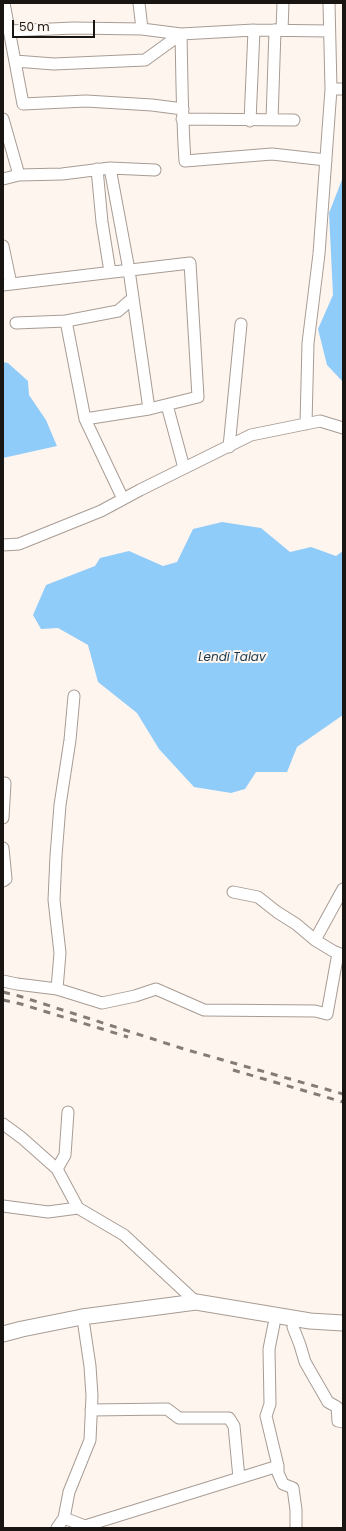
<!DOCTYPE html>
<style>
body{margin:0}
#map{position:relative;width:346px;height:1531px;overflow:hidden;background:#fff5ef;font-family:Poppins,sans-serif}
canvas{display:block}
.frame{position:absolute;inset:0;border:4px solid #191512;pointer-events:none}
.scale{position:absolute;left:12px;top:20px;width:83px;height:18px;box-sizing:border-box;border:2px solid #191512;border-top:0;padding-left:5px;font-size:12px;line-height:14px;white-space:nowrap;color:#191512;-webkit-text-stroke:3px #fff5ef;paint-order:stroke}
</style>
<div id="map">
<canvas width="346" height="1531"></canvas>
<div class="frame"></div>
<div class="scale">50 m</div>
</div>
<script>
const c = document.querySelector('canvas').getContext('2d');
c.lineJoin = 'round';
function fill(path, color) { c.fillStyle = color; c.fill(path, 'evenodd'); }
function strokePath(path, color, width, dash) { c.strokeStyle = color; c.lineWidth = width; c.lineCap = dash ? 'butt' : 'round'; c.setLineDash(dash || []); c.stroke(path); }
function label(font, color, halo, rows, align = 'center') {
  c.font = font + ' Poppins,sans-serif'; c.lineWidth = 4; c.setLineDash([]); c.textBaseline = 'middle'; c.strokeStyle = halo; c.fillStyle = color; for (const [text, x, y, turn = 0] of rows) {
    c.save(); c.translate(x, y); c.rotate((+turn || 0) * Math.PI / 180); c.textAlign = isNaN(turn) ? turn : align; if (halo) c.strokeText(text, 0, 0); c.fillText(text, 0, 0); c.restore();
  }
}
fill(new Path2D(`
 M343,177V382L327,365L318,329L333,295L329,213Z
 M3,362L8,363L28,381L29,395L46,420L57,446L3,458Z
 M222,522L261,528L290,552L311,547L336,556L343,551V715L297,747L287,772H256L245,789L231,793L194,787L159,749L137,713L98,682L88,645L58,628L41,629L33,615L46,585L95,566L100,558L129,551L163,566L177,562L193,529Z`), '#90ccfa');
const street = new Path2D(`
 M4,3L23,104L86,101L152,105L183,109
 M139,3L142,29
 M329,3L331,89H343
 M282,30L283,3
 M9,31L73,28L142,29L181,34L254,30L329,31
 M181,34C182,77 182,119 185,161L272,154L326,160
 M15,61L54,64L145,60L181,34
 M3,119L19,175
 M182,119L294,120
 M272,120L275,30
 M250,121L254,30
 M110,168L129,270L149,409
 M97,169L102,222L110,272
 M3,179L19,175L62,174L110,168L155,170
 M3,246L11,284
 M3,285L190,263L198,397L149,409L85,419L123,499
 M66,321L85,419
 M16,323L66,321L118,311L133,298
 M167,405L184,468
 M306,424L308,343L319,254L331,89
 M229,447L241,324
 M3,545L19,544L101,511L140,490L251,435L320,421L343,428
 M3,818L5,783
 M3,848L6,879L3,881
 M233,892L258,897L277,912L296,924L315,940L333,951L343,955
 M315,940L343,889
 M3,981L17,984L57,989L60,953L54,900L56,856L60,805L70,740L74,696
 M57,989L102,1003L135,996L156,989L204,1010L315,1011L327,1014L338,953
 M3,1124L22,1138L57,1169L78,1208L124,1235L196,1302
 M57,1169L65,1155L68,1112
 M3,1206L48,1212L78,1208
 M274,1324L269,1349L270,1404L266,1416L278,1466V1473L283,1484L293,1488L296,1510V1528
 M293,1327L300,1345L305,1362L328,1402L337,1407L338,1421L343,1422
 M91,1410L167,1409L179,1418H229L234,1426L239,1478
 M64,1518L85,1526L278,1466
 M57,1528L64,1518L69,1492L90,1440L92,1396L90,1366L84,1326`);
const secondary = new Path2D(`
 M3,1334L22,1329L82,1317L196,1302L310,1321L343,1323`);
strokePath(street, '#a79c94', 13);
strokePath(secondary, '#a79c94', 17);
strokePath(street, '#fff', 11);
strokePath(secondary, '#fff', 15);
strokePath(new Path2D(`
 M3,992L19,996L184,1049L343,1094
 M3,1000L21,1004L128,1037
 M233,1070L343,1102`), '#837c77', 3, [7, 7]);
label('italic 12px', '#16374e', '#fff5ef', [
 ["Lendi Talav",232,658]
]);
</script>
